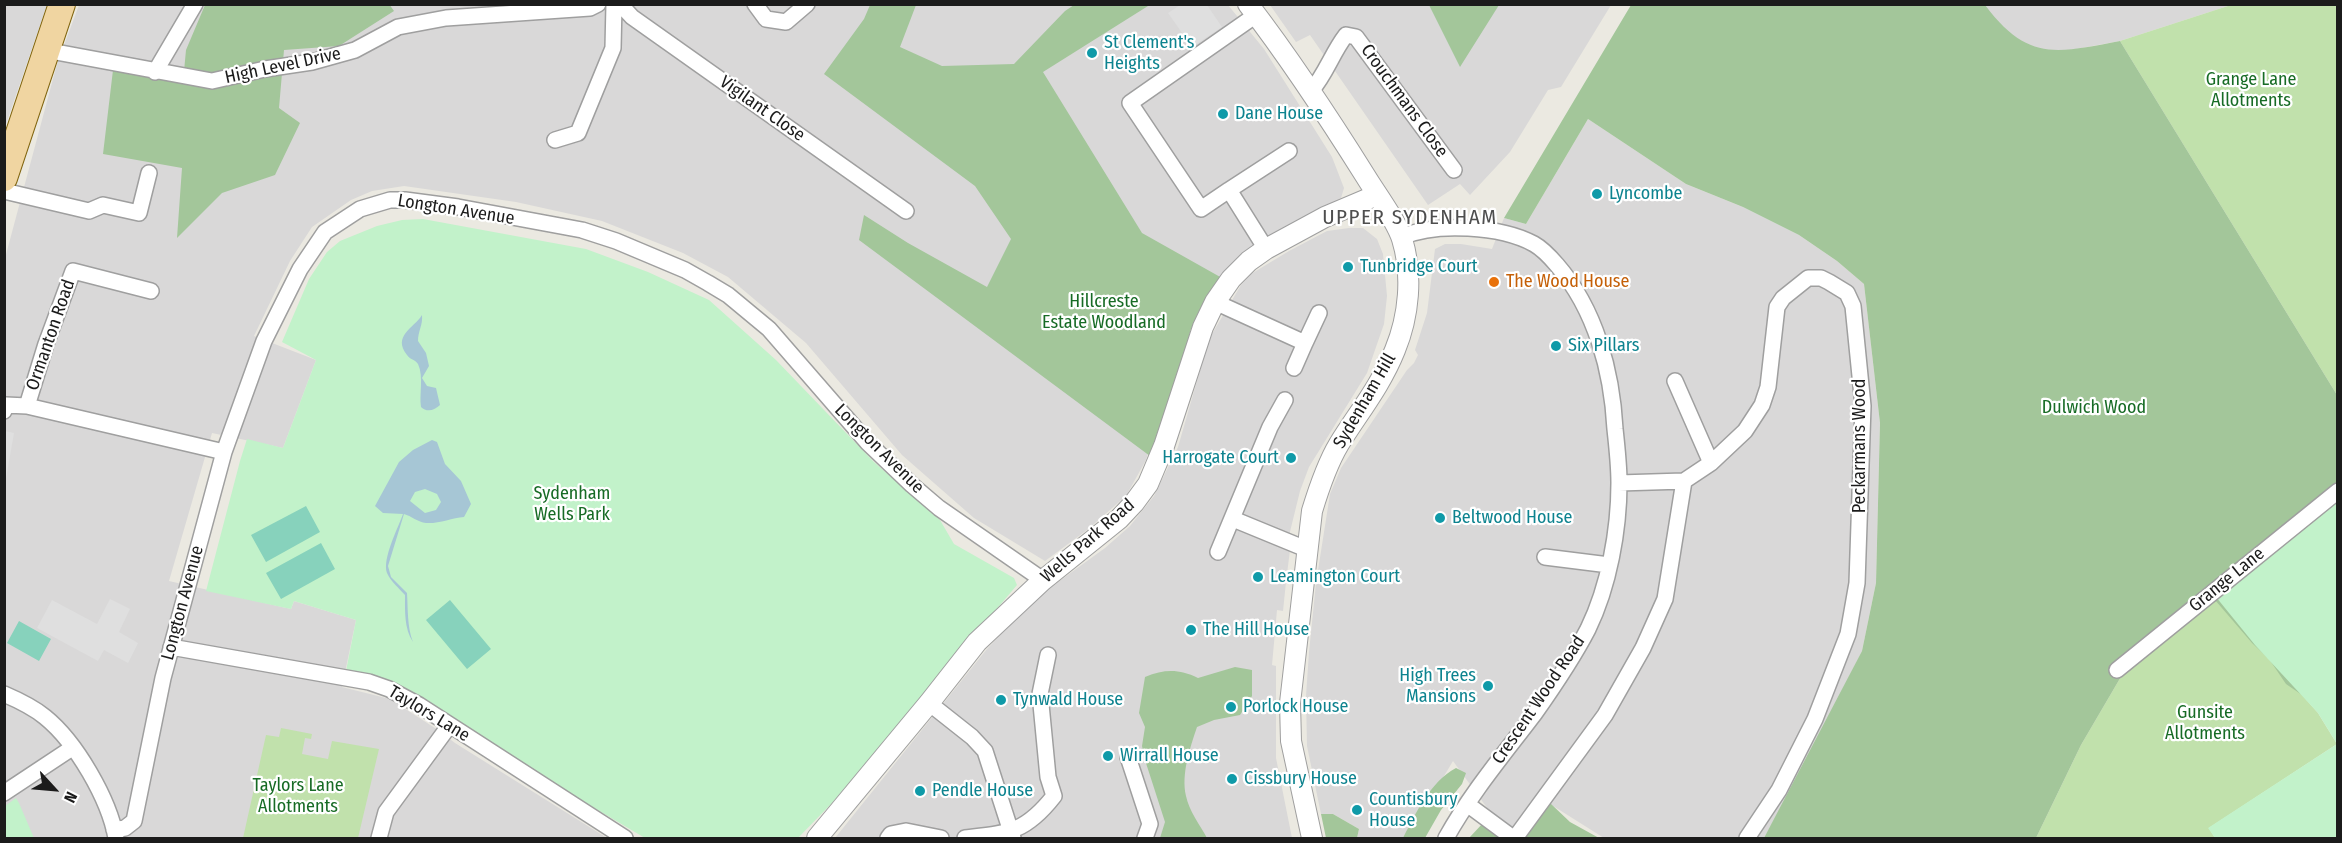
<!DOCTYPE html>
<style>
body{margin:0}
#map{position:relative;width:2342px;height:843px;overflow:hidden;background:#ebe9e1;font-family:"Fira Sans Condensed",sans-serif}
canvas{display:block}
.frame{position:absolute;inset:0;border:6px solid #1b1b1b;pointer-events:none}
.north{position:absolute;left:24px;top:759px;width:60px;height:60px;-webkit-text-stroke:4px #fff;paint-order:stroke;rotate:116deg;font-size:16px;font-weight:700;line-height:24px;text-align:center;color:#1b1b1b}
.north::after{content:'';display:block;margin:auto;width:21px;height:27px;background:#1b1b1b;clip-path:polygon(50% 0,100% 100%,50% 72%,0 100%)}
</style>
<div id="map">
<canvas width="2342" height="843"></canvas>
<div class="frame"></div>
<div class="north">N</div>
</div>
<script>
const c = document.querySelector('canvas').getContext('2d');
c.lineJoin = 'round';
function fill(path, color) { c.fillStyle = color; c.fill(path, 'evenodd'); }
function strokePath(path, color, width, dash) { c.strokeStyle = color; c.lineWidth = width; c.lineCap = dash ? 'butt' : 'round'; c.setLineDash(dash || []); c.stroke(path); }
function label(font, color, halo, rows, align = 'center') {
  c.font = font + ' "Fira Sans Condensed",sans-serif'; c.lineWidth = 4.5; c.setLineDash([]); c.textBaseline = 'middle'; c.strokeStyle = halo; c.fillStyle = color; for (const [text, x, y, turn = 0] of rows) {
    c.save(); c.translate(x, y); c.rotate((+turn || 0) * Math.PI / 180); c.textAlign = isNaN(turn) ? turn : align; if (halo) c.strokeText(text, 0, 0); c.fillText(text, 0, 0); c.restore();
  }
}
fill(new Path2D(`
 M5,4L47,5L5,127L4,5Z
 M79,5H1228L1264,49L1332,157L1344,188L1341,198L1241,254L1224,274L1187,329L1146,460L1126,496L1087,530L1045,561L974,518L902,455L806,343L728,277L683,253L602,221L516,202L404,186L372,191L351,200L312,227L290,261L254,336L316,360L283,448L212,433L169,581L291,609L294,601L356,620L342,687L390,699L438,730L455,743L607,838H5L4,262L57,64Z
 M1270,5H1611L1561,87L1548,90L1510,152L1470,195L1460,184L1428,205L1310,35L1296,42Z
 M1976,5H2231L2120,41L2065,51L2032,65Z
 M1588,119L1686,184L1743,207L1799,235L1837,261L1864,284L1880,423L1876,583L1862,651L1801,773L1764,838H1604L1550,804L1525,838H1509L1453,761L1407,838H1357L1359,829L1333,814H1321L1307,746L1306,696L1309,652L1316,583L1330,494L1341,468L1407,370L1414,363L1418,355L1415,350L1427,313L1435,249L1445,244H1461L1492,249L1504,218L1526,224Z
 M1349,228H1363L1377,239L1383,254L1387,296L1384,324L1367,373L1309,467L1300,491L1286,548L1290,550L1286,582L1283,611L1277,610L1272,665L1276,666V758L1292,838H835L987,649L1018,616L1036,598L1105,548L1130,526L1154,496L1178,447L1209,339L1241,285L1251,274L1289,251L1327,231Z`), '#d9d8d8');
fill(new Path2D(`
 M2231,5H2337V395L2120,41Z
 M2216,597L2318,713L2337,744L2209,828L2215,838H2036L2081,745L2122,675Z
 M281,728L312,734L311,739L305,738L302,754L328,759L332,741L379,749L358,838H243L266,735L279,737Z`), '#c1e1ac');
fill(new Path2D(`
 M389,4L394,11L339,46L284,50L279,108L300,123L275,175L222,193L177,238L182,168L103,154L113,70L183,82L186,50L205,5Z
 M870,5H916L900,47L942,66L1014,64L1065,11L1074,5L1148,6L1043,72L1142,233L1222,278L1191,329L1154,459L859,240L864,215L908,243L987,287L1011,239L975,186L824,74L864,19Z
 M1429,5H1499L1460,67Z
 M1631,5H1985C2028,62 2056,53 2120,41L2337,395L2338,560L2305,697L2286,684L2269,659L2252,643L2209,593L2122,675L2081,745L2036,838H1764L1862,651L1876,583L1880,423L1864,284L1837,261L1799,235L1743,207L1686,184L1588,119L1526,224L1504,218Z
 M1235,667L1252,670V696L1240,715L1214,720L1197,727C1190,748 1181,774 1186,796C1189,811 1200,825 1207,838H1160L1165,822L1145,760L1142,746L1145,727L1139,713L1145,677C1165,669 1179,669 1198,678Z
 M1456,768L1466,773L1462,784L1441,810L1425,838H1403C1416,813 1430,782 1456,768Z
 M1550,803L1570,822L1599,838H1525Z
 M1321,814H1333L1359,829L1357,838H1326Z
 M1484,822L1504,838H1469Z`), '#a3c69a');
fill(new Path2D(`
 M423,219L586,249L648,272L709,300L776,360L874,462L940,520L954,544L1014,578L1017,585L832,803L798,838H645L552,783L421,697L401,687L346,671L356,620L294,601L291,609L206,591L240,461L247,439L283,448L316,360L282,342L309,279L327,252L340,241L377,226L402,220Z
 M2337,496V838H2215L2208,828L2337,744L2318,713L2255,645L2216,597Z
 M16,798L19,803L34,838H5V806Z`), '#c2f2ca');
fill(new Path2D(`
 M306,506L320,532L266,562L251,535Z
 M321,543L335,569L281,599L266,573Z
 M450,600L491,649L467,669L426,620Z
 M19,621L51,639L39,661L7,643Z`), '#87d2bc');
fill(new Path2D(`
 M1180,5H1207L1222,27L1192,47L1168,13Z
 M5,431L14,433L5,484L4,431Z
 M110,599L130,609L119,632L138,643L128,663L104,650L98,661L37,628L52,600L97,624Z`), '#dfdfdf');
fill(new Path2D(`
 M422,315C423,325 418,331 418,341L426,353L429,366L422,378L427,386L436,388L440,405C435,410 427,413 421,407C419,394 424,377 418,364C415,359 410,360 407,355C392,336 414,328 422,315Z
 M432,440L437,442L445,464L461,481L471,504L464,517C452,518 438,524 426,523C418,522 411,516 404,514L388,566L391,577L407,593C408,608 407,627 413,642C404,629 405,610 405,595C399,588 391,582 387,573C382,559 398,528 403,514L383,513L375,506L399,462L413,450ZM425,489L437,494L441,502L436,510L425,513L410,501L415,492Z`), '#a6c6d5');
const minor = new Path2D(`
 M620,4L632,17L906,211
 M755,4L766,19L786,22L807,4
 M1256,15L1130,103L1201,209L1229,190L1266,249
 M45,50L212,81L265,69L312,62L355,50L398,27L446,18L590,8L598,4
 M155,72L195,4
 M1311,91C1326,74 1332,53 1346,35L1356,37L1454,170
 M555,140L578,133L613,48L614,4
 M1229,190L1289,151
 M4,191L89,211L103,205L139,213L149,173
 M1402,237C1436,222 1501,226 1534,244C1543,249 1551,258 1557,265C1596,310 1612,372 1615,429C1617,447 1619,465 1619,483C1619,530 1609,586 1588,629C1573,658 1554,686 1535,713C1504,754 1471,793 1446,838
 M151,291L73,271L46,344L27,406L224,452
 M1215,302L1305,343L1294,368
 M1305,343L1319,313
 M1675,381L1711,463
 M4,411L6,405L27,406
 M1619,483L1684,481L1711,463L1745,431L1762,405L1768,387L1777,307L1783,298L1808,278H1821L1829,282L1847,293L1853,306L1863,406L1857,583L1848,634L1815,719L1779,790L1747,838
 M1233,519L1306,549
 M1218,552L1270,427L1285,400
 M1545,557L1609,565
 M171,647L369,682L389,689L419,705L625,838
 M2117,670L2338,491
 M4,694C18,700 33,707 45,717C76,742 109,799 116,838
 M929,703L972,737L985,751L1013,838
 M1128,757L1150,824L1145,838
 M4,793L72,748
 M1467,804L1513,838
 M114,830L125,828L134,821L163,678L207,515L224,452L264,341L300,269L325,232L360,209L390,200H405L458,207L582,230L616,241L685,270L708,283L728,295L769,329L868,443L912,485L939,508L1037,576L1042,581
 M379,838L386,812L449,726
 M888,838L891,834L906,831L941,838
 M965,838C1008,833 1025,833 1054,796L1048,777L1040,694L1048,655
 M1515,838L1605,715L1643,648L1665,599L1684,481`);
const tertiary = new Path2D(`
 M1248,4C1291,60 1329,118 1366,177C1377,195 1396,220 1402,239C1413,275 1409,316 1395,350C1381,385 1359,412 1339,444C1327,464 1319,488 1312,511L1290,703L1291,741L1312,838
 M817,838L929,703L977,642L1042,581L1119,519L1134,503L1148,484L1164,446L1203,327L1215,302L1231,279L1249,261L1266,249L1325,217L1377,195`);
const primary = new Path2D(`
 M4,178L62,4`);
strokePath(minor, '#9f9f9f', 18);
strokePath(tertiary, '#9f9f9f', 22);
strokePath(primary, '#826610', 28);
strokePath(minor, '#fff', 15);
strokePath(tertiary, '#fff', 20);
strokePath(primary, '#f0d5a1', 26);
for (const [x, y, r, color] of [
 [1092,53,6,"#0f9aa8"],
 [1223,114,6,"#0f9aa8"],
 [1597,194,6,"#0f9aa8"],
 [1348,267,6,"#0f9aa8"],
 [1494,282,6,"#e8710a"],
 [1556,346,6,"#0f9aa8"],
 [1291,458,6,"#0f9aa8"],
 [1440,518,6,"#0f9aa8"],
 [1258,577,6,"#0f9aa8"],
 [1191,630,6,"#0f9aa8"],
 [1488,686,6,"#0f9aa8"],
 [1001,700,6,"#0f9aa8"],
 [1231,707,6,"#0f9aa8"],
 [1108,756,6,"#0f9aa8"],
 [1232,779,6,"#0f9aa8"],
 [920,791,6,"#0f9aa8"],
 [1357,810,6,"#0f9aa8"]
]) { const dot = new Path2D(); dot.arc(x, y, r, 0, 2 * Math.PI); c.fillStyle = color; c.fill(dot); strokePath(dot, '#fff', 2); }
label('18px', '#0d838f', '#fff', [
 ["St Clement's",1104,43],
 ["Heights",1104,64],
 ["Dane House",1235,114],
 ["Lyncombe",1609,194],
 ["Tunbridge Court",1360,267],
 ["Six Pillars",1568,346],
 ["Harrogate Court",1279,458,"right"],
 ["Beltwood House",1452,518],
 ["Leamington Court",1270,577],
 ["The Hill House",1203,630],
 ["High Trees",1476,676,"right"],
 ["Mansions",1476,697,"right"],
 ["Tynwald House",1013,700],
 ["Porlock House",1243,707],
 ["Wirrall House",1120,756],
 ["Cissbury House",1244,779],
 ["Pendle House",932,791],
 ["Countisbury",1369,800],
 ["House",1369,821]
], 'left');
label('18px', '#1b1b1b', '#fff', [
 ["High Level Drive",283,66,-12],
 ["Crouchmans Close",1404,101,54],
 ["Vigilant Close",762,109,35],
 ["Longton Avenue",456,210,9],
 ["Ormanton Road",51,335,-71],
 ["Sydenham Hill",1365,401,-60],
 ["Peckarmans Wood",1860,446,-90],
 ["Longton Avenue",879,449,45],
 ["Wells Park Road",1088,541,-41],
 ["Grange Lane",2227,580,-39],
 ["Longton Avenue",183,603,-75],
 ["Crescent Wood Road",1539,700,-56],
 ["Taylors Lane",429,714,31]
]);
label('18px', '#176b25', '#fff', [
 ["Grange Lane",2251,80],
 ["Allotments",2251,101],
 ["Hillcreste",1104,302],
 ["Estate Woodland",1104,323],
 ["Dulwich Wood",2094,408],
 ["Sydenham",572,494],
 ["Wells Park",572,515],
 ["Gunsite",2205,713],
 ["Allotments",2205,734],
 ["Taylors Lane",298,786],
 ["Allotments",298,807]
]);
label('18px', '#c56008', '#fff', [
 ["The Wood House",1506,282]
], 'left');
c.letterSpacing = '1.5px';
label('21px', '#4e4e4e', '#fff', [
 ["UPPER SYDENHAM",1410,218]
]);
c.letterSpacing = '0px';
</script>
